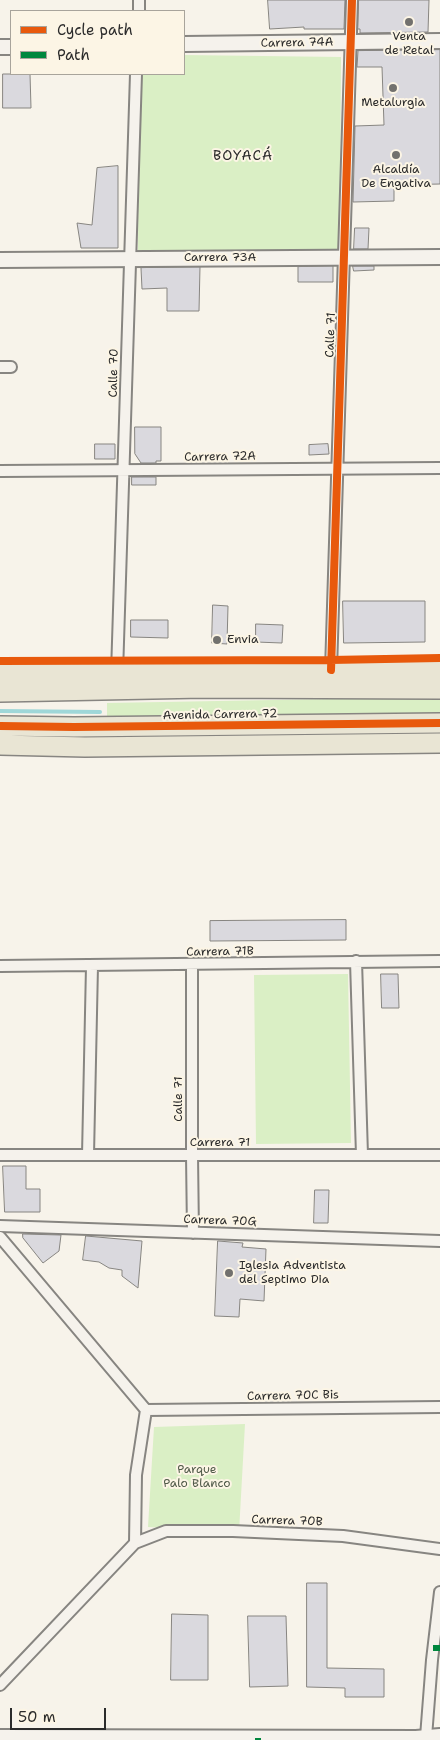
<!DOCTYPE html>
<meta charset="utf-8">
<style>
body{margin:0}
#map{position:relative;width:440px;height:1740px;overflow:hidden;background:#f7f3ea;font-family:"Shantell Sans",sans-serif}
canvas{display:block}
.legend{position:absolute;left:10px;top:10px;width:175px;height:65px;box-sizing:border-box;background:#fcf5e5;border:1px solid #a8a49b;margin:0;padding:6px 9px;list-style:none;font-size:15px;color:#2b2b2b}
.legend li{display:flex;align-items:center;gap:10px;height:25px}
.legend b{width:25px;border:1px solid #a8a49b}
.scale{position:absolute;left:10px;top:1708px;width:96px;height:22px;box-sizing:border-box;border:2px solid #2b2b2b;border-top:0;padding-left:6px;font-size:15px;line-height:18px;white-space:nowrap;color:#2b2b2b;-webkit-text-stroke:4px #fcf5e5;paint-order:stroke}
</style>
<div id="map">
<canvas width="440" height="1740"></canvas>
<ul class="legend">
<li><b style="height:6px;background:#e8590c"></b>Cycle path</li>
<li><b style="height:6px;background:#00873e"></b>Path</li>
</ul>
<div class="scale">50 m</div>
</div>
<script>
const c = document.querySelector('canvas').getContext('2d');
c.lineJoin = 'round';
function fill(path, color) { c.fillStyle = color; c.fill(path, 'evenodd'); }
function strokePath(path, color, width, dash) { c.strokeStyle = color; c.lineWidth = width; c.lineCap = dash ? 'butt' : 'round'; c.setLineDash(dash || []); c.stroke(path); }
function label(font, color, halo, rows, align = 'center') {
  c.font = font + ' "Shantell Sans",sans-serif'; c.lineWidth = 4; c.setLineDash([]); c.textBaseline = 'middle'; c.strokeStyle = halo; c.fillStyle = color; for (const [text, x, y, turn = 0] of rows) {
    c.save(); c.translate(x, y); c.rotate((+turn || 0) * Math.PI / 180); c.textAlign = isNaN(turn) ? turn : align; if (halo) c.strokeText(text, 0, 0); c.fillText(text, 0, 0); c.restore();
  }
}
fill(new Path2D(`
 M184,55L341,57L340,253L138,251L139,74H184Z
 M440,697V715L107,720V703Z
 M348,974L351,1143L256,1144L254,975Z
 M245,1424L239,1532L148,1527L154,1427Z`), '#daefc5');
strokePath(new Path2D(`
 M0,711L100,712`), '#9fd7d8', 4);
const building = new Path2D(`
 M268,0H345L344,29H304V27L270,29Z
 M359,0H429L428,32L360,33V29H358Z
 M440,50V184L394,185V201L353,202L355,126L384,125L382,67H357L358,51Z
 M3,74H30L31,108H3Z
 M118,166V248H81L77,223L92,225L97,168Z
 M355,228H369L368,249H354Z
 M333,266V282H298V267Z
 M353,266H374V270L354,271Z
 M200,267L199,311H167V288L142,289L141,268Z
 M135,427H161V461H156V463H141L135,454Z
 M95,444H115V459H95Z
 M328,444L329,454L309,455V445Z
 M132,477H156V485H132Z
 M343,601H425V642L344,643Z
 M213,605L228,606L227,644L212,643Z
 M131,620H168V638L131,637Z
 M256,624L283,625L282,643L256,642Z
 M346,920V940L210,941V921Z
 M381,974H398L399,1008H382Z
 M3,1166H26V1189H40V1212H5Z
 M315,1190H329L328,1223H314Z
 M23,1234L61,1235L59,1251L43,1263L23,1238Z
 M86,1236L142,1241L138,1288L122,1276V1270L109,1268L99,1262L83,1260Z
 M218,1241L243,1243L242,1247L266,1249L264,1301L240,1299L239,1317L215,1316Z
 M307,1583H327V1668L384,1669V1697H345V1688L307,1687Z
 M172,1614L208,1615V1680H171Z
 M248,1616H286L288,1686L250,1687Z`);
fill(building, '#dad9de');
strokePath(building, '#878581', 1);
const street = new Path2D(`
 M139,11V0
 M0,367H11
 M0,471L440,468
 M331,670L352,0
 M117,673L136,74
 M356,961L362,1155
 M192,965V1155L193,1233
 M0,966L440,961
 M0,1155H440
 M88,1155L92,966
 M0,1226L440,1241
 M0,1237L146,1410
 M146,1410L440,1407
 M135,1543L136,1475L146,1410
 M0,1685L135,1543L166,1531H233L343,1536L440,1549
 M426,1737L432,1660L440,1592`);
const secondary = new Path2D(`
 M184,44L440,41
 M0,47H11
 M0,260L440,257
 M0,1737L416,1738L440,1736`);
const highway = new Path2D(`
 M0,673L440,670
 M0,692L203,688L440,689
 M0,726L74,727L440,723
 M0,745L85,747L440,743`);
strokePath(street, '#878581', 14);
strokePath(secondary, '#878581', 18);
strokePath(highway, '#878581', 22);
strokePath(street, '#f5f2ec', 10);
strokePath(secondary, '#f5f2ec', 14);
strokePath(highway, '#e9e5d4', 19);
strokePath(new Path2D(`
 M433,1648H440
 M258,1738V1740`), '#00873e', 6, [12, 6]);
strokePath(new Path2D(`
 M0,661L330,660L440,658
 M331,670L352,0
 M0,726L74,727L440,723`), '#e8590c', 8);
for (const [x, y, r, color] of [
 [409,22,5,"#72716e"],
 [393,88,5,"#72716e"],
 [396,155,5,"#72716e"],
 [217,640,5,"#72716e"],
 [229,1273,5,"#72716e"]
]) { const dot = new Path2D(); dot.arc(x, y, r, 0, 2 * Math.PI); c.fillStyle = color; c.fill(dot); strokePath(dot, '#fcf5e5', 2); }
label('12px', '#2b2b2b', '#fcf5e5', [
 ["Venta",409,37],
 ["de Retal",409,51],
 ["Metalurgia",393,103],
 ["Alcaldía",396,170],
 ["De Engativa",396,184],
 ["Envia",227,640,"left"],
 ["Iglesia Adventista",239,1266,"left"],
 ["del Septimo Dia",239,1280,"left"]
]);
label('12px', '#2b2b2b', '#fcf5e5', [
 ["Carrera 74A",297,43,-1],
 ["Carrera 73A",220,258],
 ["Calle 71",331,335,-88],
 ["Calle 70",114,373,-89],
 ["Carrera 72A",220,457,-1],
 ["Avenida Carrera 72",220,715,-1],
 ["Carrera 71B",220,952,-1],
 ["Calle 71",179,1099,-90],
 ["Carrera 71",220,1143],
 ["Carrera 70G",220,1221,2],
 ["Carrera 70C Bis",293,1396,-1],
 ["Carrera 70B",287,1521,2]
]);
label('12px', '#515b4a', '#fcf5e5', [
 ["Parque",197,1470],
 ["Palo Blanco",197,1484]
]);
c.letterSpacing = '1px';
label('14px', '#2b2b2b', '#fcf5e5', [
 ["BOYACÁ",243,156]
]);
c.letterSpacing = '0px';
</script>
